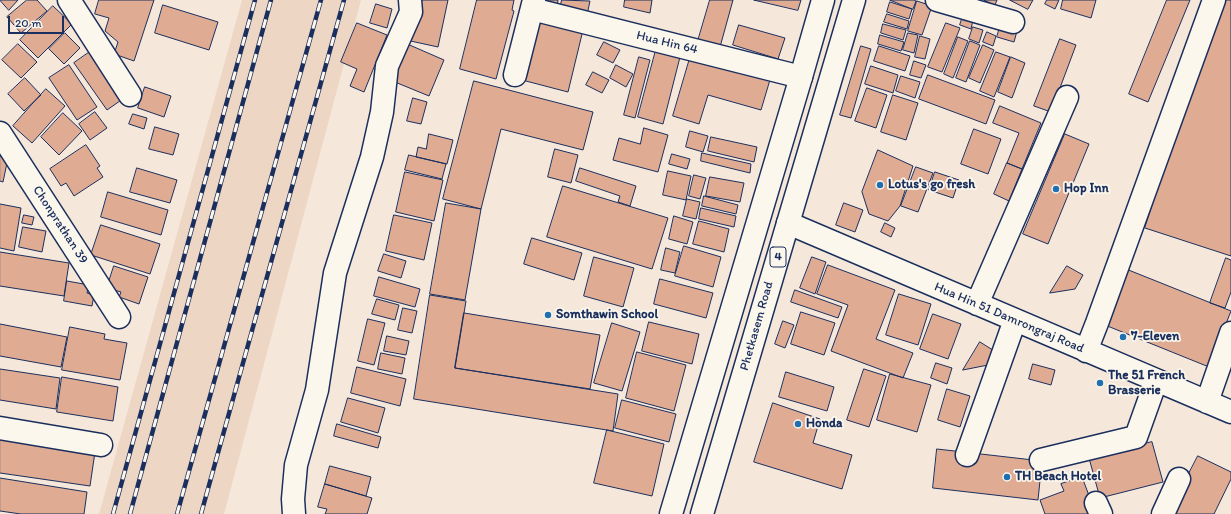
<!DOCTYPE html>
<style>
body{margin:0}
#map{position:relative;width:1231px;height:514px;overflow:hidden;background:#f5e8da;font-family:Itim,sans-serif}
canvas{display:block}
.scale{position:absolute;left:8px;top:16px;width:56px;height:18px;box-sizing:border-box;border:2px solid #1b2f5e;border-top:0;padding-left:5px;font-size:12px;line-height:14px;white-space:nowrap;color:#1b2f5e;-webkit-text-stroke:3px #fbf7ec;paint-order:stroke}
</style>
<div id="map">
<canvas width="1231" height="514"></canvas>
<div class="scale">20 m</div>
</div>
<script>
const c = document.querySelector('canvas').getContext('2d');
c.lineJoin = 'round';
function fill(path, color) { c.fillStyle = color; c.fill(path, 'evenodd'); }
function strokePath(path, color, width, dash) { c.strokeStyle = color; c.lineWidth = width; c.lineCap = dash ? 'butt' : 'round'; c.setLineDash(dash || []); c.stroke(path); }
function label(font, color, halo, rows, align = 'center') {
  c.font = font + ' Itim,sans-serif'; c.lineWidth = 3.5; c.setLineDash([]); c.textBaseline = 'middle'; c.strokeStyle = halo; c.fillStyle = color; for (const [text, x, y, turn = 0] of rows) {
    c.save(); c.translate(x, y); c.rotate((+turn || 0) * Math.PI / 180); c.textAlign = isNaN(turn) ? turn : align; if (halo) c.strokeText(text, 0, 0); c.fillText(text, 0, 0); c.restore();
  }
}
fill(new Path2D(`
 M242,0H361L224,514H99Z`), '#eed6c5');
const building = new Path2D(`
 M0,0H18L9,10Z
 M27,0H37L47,11L21,33L7,17Z
 M99,0H154L134,61L114,54L118,42L105,31L109,18L95,14Z
 M415,0H448L438,47L406,40Z
 M477,0H514L512,10L514,11L496,79L460,69Z
 M542,0H558L557,7Z
 M562,0L590,1L587,15L560,8Z
 M625,0H652L650,13L624,7Z
 M710,0H733L720,47L698,41Z
 M754,0H801L798,10Z
 M890,0H914L916,1L913,9Z
 M984,0H997L995,5Z
 M1010,0H1033L1028,9Z
 M1047,0H1059L1055,9L1045,4Z
 M1063,0H1096L1091,18L1061,9Z
 M1167,0H1190L1148,102L1129,94Z
 M1219,0H1231V256L1145,228Z
 M917,1L932,6L922,35L908,31Z
 M890,2L912,9L909,19L887,12Z
 M376,4L392,9L387,28L370,23Z
 M163,5L218,22L209,50L155,33Z
 M53,6L72,24L38,58L20,40Z
 M964,13L974,16L971,29L960,25Z
 M887,14L909,21L907,29L884,22Z
 M537,18L583,30L568,92L522,80Z
 M357,23L387,35L364,92L350,86L357,69L341,62Z
 M946,23L960,28L942,72L928,67Z
 M883,24L906,30L903,40L881,33Z
 M739,25L785,38L778,59L733,45Z
 M973,27L983,30L979,43L969,39Z
 M1000,27L1017,31L1014,42L997,37Z
 M987,32L996,36L993,46L983,42Z
 M65,33L80,48L64,64L49,49Z
 M908,33L918,35L914,53L903,50Z
 M880,35L904,42L901,51L878,44Z
 M920,36L930,39L925,59L915,57Z
 M958,37L968,41L953,78L944,74Z
 M1060,39L1076,45L1051,112L1034,106Z
 M970,41L980,45L966,82L956,78Z
 M604,42L620,50L613,63L597,55Z
 M405,43L444,60L429,96L390,80Z
 M18,44L37,62L21,78L2,60Z
 M983,45L994,50L980,83L969,78Z
 M861,46L871,49L851,118L840,115Z
 M879,46L910,56L905,71L874,61Z
 M94,49L127,96L107,110L74,63Z
 M656,50L680,57L663,124L638,117Z
 M996,52L1010,57L994,97L980,91Z
 M639,57L650,60L635,118L624,115Z
 M1011,57L1025,63L1012,98L998,92Z
 M690,58L772,73L761,110L708,95L699,124L673,116Z
 M914,61L926,65L921,78L910,75Z
 M69,65L97,107L77,120L49,78Z
 M616,65L633,74L626,87L610,78Z
 M871,66L898,75L893,93L865,84Z
 M593,72L609,80L602,93L586,85Z
 M928,75L995,100L986,124L919,99Z
 M901,76L920,82L915,98L896,91Z
 M25,78L41,95L24,111L8,94Z
 M474,81L593,112L583,150L501,129L481,209L443,199Z
 M145,87L171,96L164,117L138,108Z
 M867,88L887,95L876,128L855,121Z
 M46,89L65,106L32,143L13,126Z
 M893,95L918,103L906,140L881,132Z
 M413,98L427,102L421,124L407,121Z
 M1000,106L1041,123L1022,169L1007,163L1019,133L993,123Z
 M95,112L107,128L90,140L79,124Z
 M63,113L82,131L59,155L41,137Z
 M133,114L147,118L144,129L129,124Z
 M155,127L179,134L173,155L149,149Z
 M644,128L668,135L658,172L613,160L619,138L640,144Z
 M974,129L1001,139L988,174L961,164Z
 M690,131L708,136L703,152L686,147Z
 M429,134L453,140L447,164L416,157L418,147L426,149Z
 M1065,134L1089,144L1048,244L1023,234Z
 M711,137L757,147L754,162L708,151Z
 M86,145L100,166L97,168L103,177L74,196L66,183L61,186L50,169Z
 M555,149L578,155L571,183L548,177Z
 M878,150L913,166L900,206L888,221L869,214L862,192Z
 M702,153L751,164L750,173L701,161Z
 M672,154L690,159L687,169L669,164Z
 M409,155L446,164L442,179L405,170Z
 M0,156L8,158L3,182L0,181Z
 M1007,163L1022,169L1009,201L994,194Z
 M916,167L933,173L918,212L901,206Z
 M137,168L177,180L170,203L130,192Z
 M580,168L636,186L630,206L618,202L620,196L576,181Z
 M668,171L691,176L686,200L663,195Z
 M405,172L443,180L434,221L396,212Z
 M935,172L959,180L953,198L929,190Z
 M694,175L706,178L700,199L689,196Z
 M710,177L744,183L740,202L706,196Z
 M563,186L668,218L652,269L547,237Z
 M108,192L168,210L161,235L101,217Z
 M704,196L738,205L736,214L702,206Z
 M687,199L700,202L696,219L683,216Z
 M446,203L481,209L465,300L430,294Z
 M844,203L863,210L855,232L836,225Z
 M0,204L21,208L14,251L0,248Z
 M701,208L736,216L734,227L699,219Z
 M24,215L34,217L32,225L22,223Z
 M394,215L432,223L424,260L386,251Z
 M674,216L693,222L687,244L669,239Z
 M699,221L729,229L724,252L693,244Z
 M885,223L895,228L891,237L881,232Z
 M101,225L160,244L150,274L91,255Z
 M23,227L46,231L42,252L19,247Z
 M532,238L582,253L574,280L524,264Z
 M684,246L721,257L713,287L675,276Z
 M666,248L680,252L675,273L661,270Z
 M0,252L69,263L64,296L0,286Z
 M384,254L406,261L401,278L378,271Z
 M594,257L634,268L623,307L584,296Z
 M812,257L826,262L815,294L800,288Z
 M1226,258L1231,260V292L1225,308L1210,303Z
 M828,265L895,290L876,339L913,353L903,378L831,351L848,305L817,294Z
 M114,266L148,277L139,304L119,297L121,292L107,288Z
 M1067,266L1083,275L1075,289L1050,293Z
 M1121,267L1231,311L1209,367L1100,323Z
 M379,277L420,289L415,307L374,296Z
 M660,279L713,293L706,318L654,304Z
 M67,281L89,285L87,293L94,295L92,306L64,301Z
 M795,290L842,307L838,318L791,302Z
 M899,294L931,304L918,345L886,335Z
 M430,295L466,301L455,368L618,394L613,431L414,399Z
 M377,299L399,305L395,320L372,314Z
 M403,308L417,311L412,333L398,330Z
 M801,312L835,323L824,355L791,344Z
 M464,313L600,335L590,389L455,368Z
 M933,314L961,324L948,359L920,349Z
 M368,319L385,323L374,365L358,361Z
 M783,321L794,325L785,348L775,344Z
 M649,322L699,334L692,364L642,351Z
 M612,323L640,332L622,391L594,383Z
 M0,324L67,337L61,367L0,356Z
 M70,327L105,334L104,339L127,343L120,380L62,370Z
 M387,336L409,341L406,355L384,351Z
 M980,342L996,352L988,365L963,370Z
 M637,352L686,365L674,411L626,398Z
 M381,353L405,358L402,374L378,369Z
 M936,363L952,368L947,384L931,378Z
 M1033,364L1055,370L1051,385L1029,379Z
 M357,367L406,379L400,406L351,393Z
 M0,369L60,378L56,409L0,400Z
 M864,369L886,376L869,427L847,420Z
 M786,372L834,387L827,411L779,397Z
 M890,374L931,385L917,432L877,420Z
 M62,377L118,387L113,421L57,412Z
 M947,389L970,396L960,427L938,420Z
 M348,398L385,408L378,433L341,422Z
 M622,400L676,414L669,442L615,428Z
 M773,403L820,419L813,443L852,455L842,489L754,462Z
 M337,424L381,437L378,448L334,436Z
 M607,430L664,444L652,496L594,483Z
 M0,438L95,452L90,486L0,473Z
 M1152,442L1163,482L1100,498L1089,458Z
 M937,449L1042,461L1038,500L933,488Z
 M1198,456L1231,472V479L1214,514H1168Z
 M330,466L371,477L366,496L325,484Z
 M1082,477L1096,514H1045L1040,500L1064,491L1061,484Z
 M0,478L87,492L84,514H21L0,511Z
 M325,484L372,498L367,514H325L327,509L318,507Z`);
fill(building, '#dfab93');
strokePath(building, '#1b2f5e', 1);
const minor = new Path2D(`
 M69,0L130,95
 M937,0L1013,22
 M532,9L801,77
 M515,75L534,0
 M0,133L119,317
 M788,223L1231,412
 M977,304L1067,97
 M1086,351L1097,323L1214,0
 M1207,402L1231,333
 M0,428L101,445
 M967,455L1015,320
 M1041,460L1136,437L1156,381
 M1096,503L1101,514
 M294,514L293,499L296,465L317,390L335,273L372,157L382,112L387,66L411,12L410,0
 M1163,514L1179,479`);
const major = new Path2D(`
 M671,514L801,77L823,0
 M702,514L854,0`);
strokePath(minor, '#1b2f5e', 25);
strokePath(major, '#1b2f5e', 25);
strokePath(minor, '#fbf7ec', 22);
strokePath(major, '#fbf7ec', 22);
const rail = new Path2D(`
 M113,514L255,0
 M130,514L271,0
 M177,514L321,0
 M201,514L344,0`);
strokePath(rail, '#1b2f5e', 4.5);
strokePath(rail, '#fbf7ec', 3, [9]);
for (const [x, y, r, color] of [
 [880,185,4,"#1f6fb2"],
 [1056,189,4,"#1f6fb2"],
 [548,315,4,"#1f6fb2"],
 [1123,337,4,"#1f6fb2"],
 [1100,383,4,"#1f6fb2"],
 [798,424,4,"#1f6fb2"],
 [1007,477,4,"#1f6fb2"]
]) { const dot = new Path2D(); dot.arc(x, y, r, 0, 2 * Math.PI); c.fillStyle = color; c.fill(dot); strokePath(dot, '#fbf7ec', 1.5); }
for (const [x, y, w] of [
 [778,257,16]
]) { const box = new Path2D(); box.roundRect(x - w / 2, y - 10, w, 20, 3); c.fillStyle = '#fbf7ec'; c.fill(box); strokePath(box, '#1b2f5e', 1); }
label('bold 12px', '#1b2f5e', null, [
 ["4",778,257]
]);
label('13px', '#1b2f5e', '#fbf7ec', [
 ["Hua Hin 64",667,43,14],
 ["Chonprathan 39",60,225,57],
 ["Hua Hin 51 Damrongraj Road",1009,318,23],
 ["Phetkasem Road",757,326,-74]
]);
label('bold 13px', '#1b2f5e', '#fbf7ec', [
 ["Lotus's go fresh",888,185],
 ["Hop Inn",1064,189],
 ["Somthawin School",556,315],
 ["7-Eleven",1131,337],
 ["The 51 French",1108,376],
 ["Brasserie",1108,391],
 ["Honda",806,424],
 ["TH Beach Hotel",1015,477]
], 'left');
</script>
